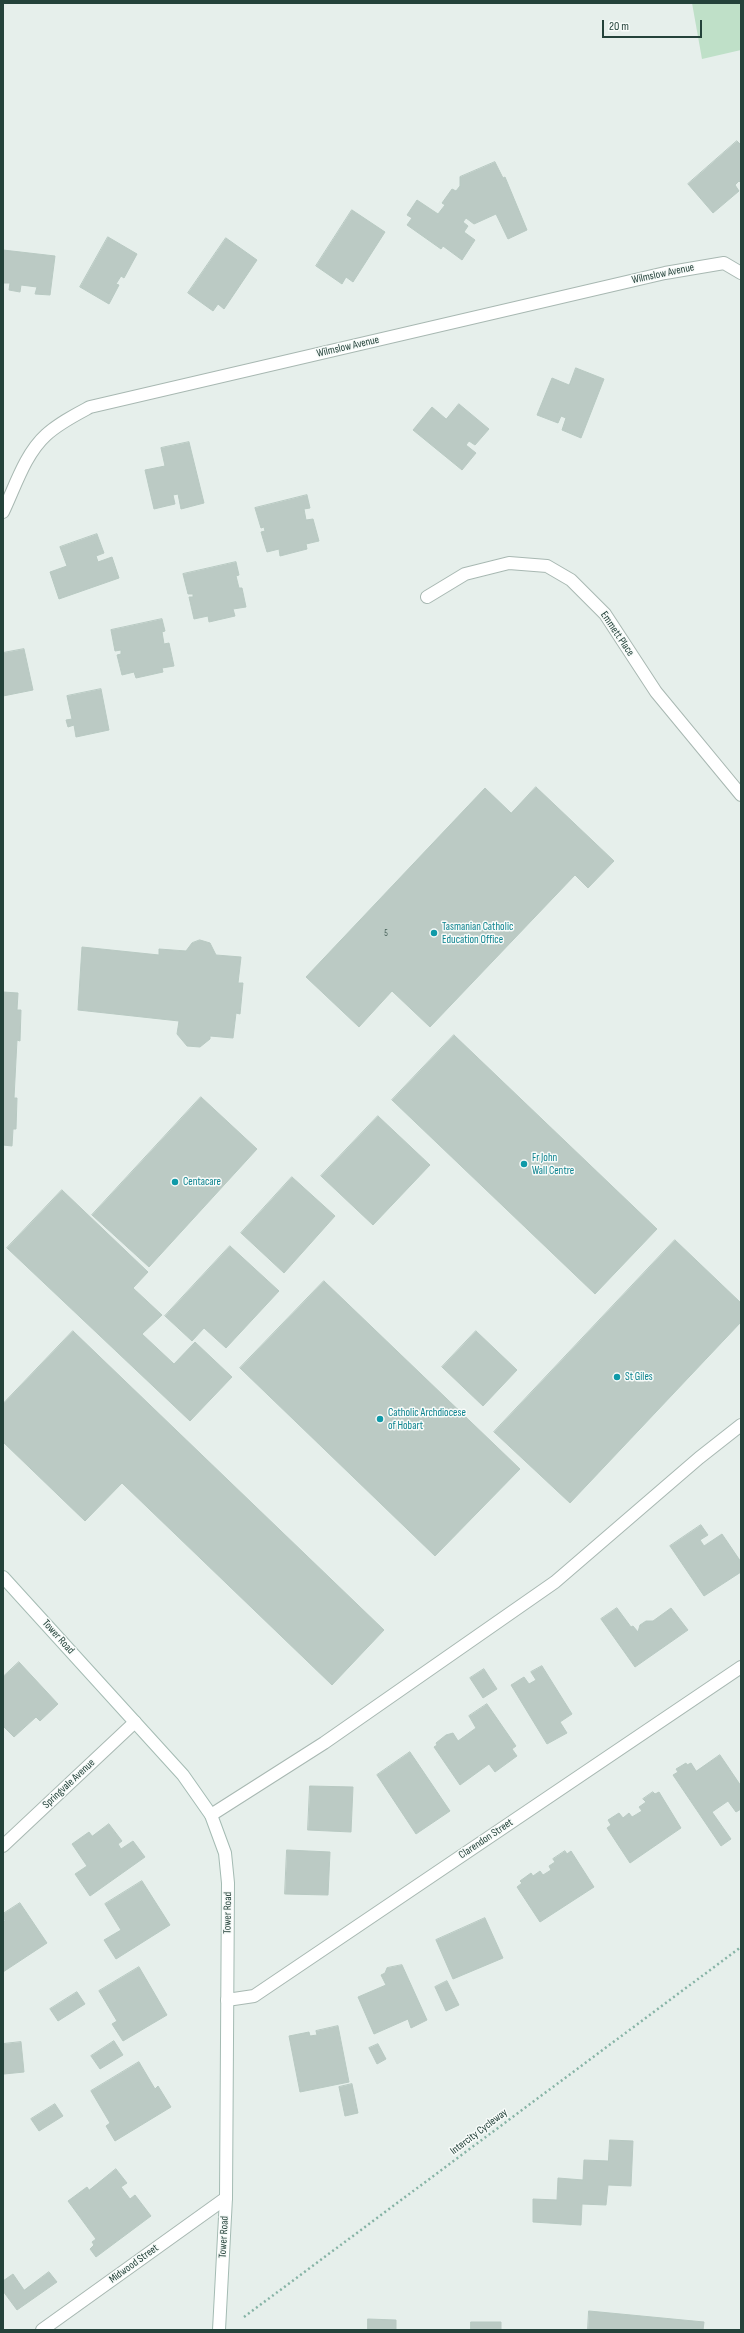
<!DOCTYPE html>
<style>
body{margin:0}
#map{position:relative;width:744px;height:2333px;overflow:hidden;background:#e6efeb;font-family:"Sofia Sans Condensed",sans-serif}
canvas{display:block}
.frame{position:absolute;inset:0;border:4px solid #24423a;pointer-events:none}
.scale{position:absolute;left:602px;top:20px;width:100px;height:18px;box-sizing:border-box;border:2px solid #24423a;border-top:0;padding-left:5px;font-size:12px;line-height:14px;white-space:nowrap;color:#24423a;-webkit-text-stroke:3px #f7fbf9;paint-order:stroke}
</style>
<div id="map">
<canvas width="744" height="2333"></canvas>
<div class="frame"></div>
<div class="scale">20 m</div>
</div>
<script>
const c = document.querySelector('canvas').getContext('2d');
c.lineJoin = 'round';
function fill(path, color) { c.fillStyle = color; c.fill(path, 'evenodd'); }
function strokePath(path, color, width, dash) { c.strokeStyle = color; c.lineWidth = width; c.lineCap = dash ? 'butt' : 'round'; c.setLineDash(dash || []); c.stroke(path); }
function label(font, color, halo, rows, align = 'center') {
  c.font = font + ' "Sofia Sans Condensed",sans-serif'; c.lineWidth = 3; c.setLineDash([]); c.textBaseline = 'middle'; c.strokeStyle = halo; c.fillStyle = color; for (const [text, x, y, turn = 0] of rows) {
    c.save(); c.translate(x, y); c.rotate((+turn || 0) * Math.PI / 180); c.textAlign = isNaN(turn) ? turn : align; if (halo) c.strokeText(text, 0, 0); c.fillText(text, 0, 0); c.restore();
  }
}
fill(new Path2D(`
 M692,3H741V50L702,59Z`), '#bfe0c8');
const building = new Path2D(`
 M737,141L741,145V183L739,181L735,185L739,191L713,213L688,184Z
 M495,162L503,178L505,177L527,230L508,239L496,214L474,224L466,218L463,222L468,226L464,232L475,240L462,260L443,246L441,249L407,225L412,218L407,215L417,200L438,214L445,205L442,203L452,189L456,191L460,186V177Z
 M352,210L385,232L353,282L346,277L342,284L316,266Z
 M108,237L137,254L124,278L121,276L116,284L119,285L109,304L80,287Z
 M226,238L257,260L224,309L218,304L213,311L188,293Z
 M3,250L55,256L50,295L35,294L37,287L21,285L20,292L9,290L10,283H3Z
 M576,368L604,379L581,438L562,430L566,418L561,416L558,423L537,415L552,378L569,385Z
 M459,404L489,429L475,445L469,441L466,445L476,453L462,470L413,430L432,407L446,419Z
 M189,442L204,503L181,509L178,494L173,495L175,504L154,509L145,470L165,466L161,448Z
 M307,495L310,508L304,509L306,520L313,519L319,541L306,544L307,549L280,556L279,549L267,552L261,532L265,531L264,527L261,528L255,508Z
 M97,534L104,553L96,556L98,562L112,557L119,578L59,599L50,572L67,566L60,547Z
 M236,562L239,575L236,576L239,588H242L246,607L233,609L235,616L209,622L208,616L194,619L189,597H193V594H188L183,574Z
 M162,619L165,631L162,632L164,644L169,643L174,666L162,668L163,672L136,678L134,672L122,675L117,655L121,654V650L115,651L111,630Z
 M24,649L33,690L3,696V653Z
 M101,689L109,730L76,737L74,725L68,727L66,720L72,719L67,696Z
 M536,787L614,861L588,888L575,875L430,1027L392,991L359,1027L306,977L485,788L511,813Z
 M200,940L210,943L216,955L241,957L238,983H243L240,1014L236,1013L233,1038L210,1036V1039L200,1047L187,1046L177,1034L179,1021L78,1010L82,947L159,955V949L186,951L192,943Z
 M3,992L18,993L17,1010H21L20,1041L17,1040L14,1098H17L16,1129H13L12,1146L3,1145Z
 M454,1035L657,1229L595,1294L392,1100Z
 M201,1097L257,1149L149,1267L92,1215Z
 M378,1116L430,1165L373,1225L321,1176Z
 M292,1177L335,1216L284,1273L241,1233Z
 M62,1190L148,1272L133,1288L162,1315L142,1334L174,1364L195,1342L232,1377L190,1421L7,1248Z
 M675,1240L741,1303V1322L570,1503L494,1432Z
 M230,1246L279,1291L226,1348L204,1328L192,1341L165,1316Z
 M324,1281L520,1469L435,1556L240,1368Z
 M73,1331L384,1630L332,1685L122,1483L85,1521L3,1442V1404Z
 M476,1331L517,1370L483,1406L442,1367Z
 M701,1525L708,1535L700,1540L704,1546L722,1534L741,1562V1572L704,1596L670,1546Z
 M617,1608L631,1627L633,1626L638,1632L640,1625L646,1621H653L671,1608L688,1630L635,1667L601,1619Z
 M19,1662L58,1704L40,1721L36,1717L14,1737L3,1726V1677Z
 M542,1666L572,1714L560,1722L567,1733L547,1744L511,1685L524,1677L529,1684L536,1680L531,1672Z
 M484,1669L497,1689L483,1698L470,1678Z
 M487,1704L516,1746L512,1749L517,1756L495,1772L489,1764L460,1785L434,1747L437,1745L436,1743L446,1735L453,1733L458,1741L476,1728L469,1716Z
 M410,1752L450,1811L416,1834L377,1775Z
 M720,1755L741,1786V1809L736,1812L728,1801L712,1812L731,1839L721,1846L673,1775L678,1772L676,1769L686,1763L687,1765L691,1763L696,1771Z
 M310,1786L353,1787L351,1832L308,1830Z
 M653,1792L655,1794L659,1792L681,1828L630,1863L607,1828L611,1825L608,1820L619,1813L623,1818L629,1813L632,1817L642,1811L639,1807L646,1802L643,1799Z
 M109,1824L122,1841L118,1844L121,1849L133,1841L145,1857L90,1896L75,1874L87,1866L72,1844L89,1832L92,1836Z
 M287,1850L330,1852L328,1895L285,1894Z
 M565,1851L567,1854L571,1851L594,1887L540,1922L517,1887L522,1883L520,1881L531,1873L533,1876L540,1871L543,1875L551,1870L549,1866L555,1862L553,1859Z
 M142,1881L170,1925L116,1959L104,1940L121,1930L105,1904Z
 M20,1903L47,1943L3,1972V1923L5,1921L3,1914Z
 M485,1918L503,1958L453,1979L436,1940Z
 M402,1965L427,2020L411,2028L408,2019L374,2034L358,1997L386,1985L381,1975L385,1973L387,1968Z
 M139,1967L167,2015L123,2041L112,2024L117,2021L99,1991Z
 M447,1981L459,2005L446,2011L435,1987Z
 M77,1992L85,2004L58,2021L50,2009Z
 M338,2026L349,2082L300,2092L289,2036L309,2032L310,2036L317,2035L316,2031Z
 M114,2041L123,2055L100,2069L91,2056Z
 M21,2042L24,2072L4,2074L3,2044Z
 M378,2044L386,2059L377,2064L369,2048Z
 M139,2062L155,2089L158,2086L171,2107L115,2141L106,2126L110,2123L91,2091Z
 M352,2084L358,2113L345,2116L339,2087Z
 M55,2104L63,2116L39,2131L31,2119Z
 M610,2140L633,2141L631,2186L608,2185L606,2205L582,2204L581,2225L533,2222V2199L557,2200L558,2178L583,2180L584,2160L608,2161Z
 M116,2169L127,2183L121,2187L130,2199L135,2195L151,2216L96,2257L90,2249L94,2245L92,2242L96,2239L68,2201L87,2187L89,2190Z
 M49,2272L57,2282L17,2310L3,2291V2281L13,2274L24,2290Z
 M589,2311L704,2322L703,2330H588Z
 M368,2319L396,2320V2330H368Z
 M471,2322H501V2330H471Z`);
fill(building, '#bbcac4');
strokePath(building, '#b8c9c2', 1);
const lane = new Path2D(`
 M211,1815L324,1743L555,1582L699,1458L741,1425`);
const street = new Path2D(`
 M3,512C15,487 25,454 46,435C59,423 75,415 90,407L665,273L724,263L741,273
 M427,597L465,574L509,563L547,566L571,580L605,614L656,692L741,795
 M3,1846L135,1722
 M227,2000L254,1996L741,1667
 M42,2330L226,2198`);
const secondary = new Path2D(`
 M3,1577L183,1775L211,1815L225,1853L228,1883L226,2198L219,2330`);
strokePath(lane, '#a8b8b2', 14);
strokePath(street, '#a8b8b2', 14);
strokePath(secondary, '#a4bbb3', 14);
strokePath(new Path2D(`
 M244,2317L741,1947`), '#86b3a5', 2.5, [2, 3]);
strokePath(lane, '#fff', 12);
strokePath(street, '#fff', 12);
strokePath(secondary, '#fff', 12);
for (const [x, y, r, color] of [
 [434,933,4,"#0f9aa8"],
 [524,1164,4,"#0f9aa8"],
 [175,1182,4,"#0f9aa8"],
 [617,1377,4,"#0f9aa8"],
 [380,1419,4,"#0f9aa8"]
]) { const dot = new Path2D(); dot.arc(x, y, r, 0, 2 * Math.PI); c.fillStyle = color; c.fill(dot); strokePath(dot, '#f7fbf9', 1.5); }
label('9px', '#4a645c', null, [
 ["5",386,934]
]);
label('11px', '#24423a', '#f7fbf9', [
 ["Wilmslow Avenue",663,274,-12],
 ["Wilmslow Avenue",348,347,-13],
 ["Emmett Place",617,634,56],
 ["Tower Road",58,1637,48],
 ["Springvale Avenue",69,1784,-43],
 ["Clarendon Street",486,1839,-34],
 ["Tower Road",228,1913,-89],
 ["Intercity Cycleway",479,2132,-37],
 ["Tower Road",224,2237,-87],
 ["Midwood Street",134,2264,-36]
]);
label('11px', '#0d838f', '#f7fbf9', [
 ["Tasmanian Catholic",442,927],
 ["Education Office",442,940],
 ["Fr John",532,1158],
 ["Wall Centre",532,1171],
 ["Centacare",183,1182],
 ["St Giles",625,1377],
 ["Catholic Archdiocese",388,1413],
 ["of Hobart",388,1426]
], 'left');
</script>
